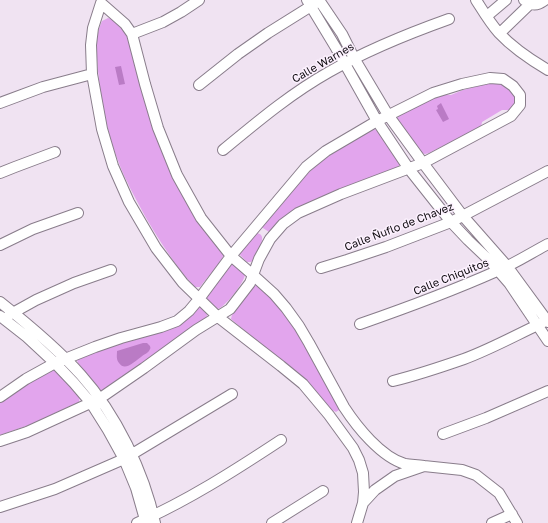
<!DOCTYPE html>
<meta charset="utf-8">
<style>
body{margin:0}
canvas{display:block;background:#f0e3f2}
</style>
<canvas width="548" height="523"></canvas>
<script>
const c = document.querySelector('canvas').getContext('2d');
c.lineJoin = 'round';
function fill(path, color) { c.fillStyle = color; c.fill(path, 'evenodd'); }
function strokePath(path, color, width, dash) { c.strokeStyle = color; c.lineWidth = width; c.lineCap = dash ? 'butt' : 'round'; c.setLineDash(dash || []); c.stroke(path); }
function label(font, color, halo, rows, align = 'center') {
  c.font = font + ' "Golos Text",sans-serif'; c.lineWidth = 3; c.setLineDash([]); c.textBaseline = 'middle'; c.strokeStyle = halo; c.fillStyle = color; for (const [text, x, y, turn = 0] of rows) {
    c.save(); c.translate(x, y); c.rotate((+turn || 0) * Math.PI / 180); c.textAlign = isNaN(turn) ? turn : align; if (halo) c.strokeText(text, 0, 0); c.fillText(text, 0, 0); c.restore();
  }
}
fill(new Path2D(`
 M108,18L115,20L127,33L145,103L169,168L179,189L193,212L224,254C220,265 207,277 200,287H195C182,274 172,259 162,244C150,226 140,207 130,188C127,181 123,174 120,166C108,136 101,103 98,71C97,53 94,38 102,21Z
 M487,81C502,82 513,85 517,101L512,110H502L482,122L481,127L429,153L425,154L421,153L397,119L399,113L408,108L444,95H451L463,90L478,86Z
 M372,128L378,131L399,162V167L274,229L269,232L260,226L301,180L320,162Z
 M257,233C260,234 261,234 262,237C263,243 256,259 251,262H247L240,255V253Z
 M233,264L245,274C245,282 225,307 218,309L212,306L206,300L207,292L229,265Z
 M255,285C264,289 269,296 276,304C302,334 320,371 340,405L339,410L336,412L332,410C303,374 265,349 231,319C233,308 246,292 255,285Z
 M200,307C206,308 207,311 207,317L204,320L113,385L103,390H99L79,366L77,360L80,356L195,310Z
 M55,368L80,396L79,402L32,424L0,435V401L30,381Z`), '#e2a5ed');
fill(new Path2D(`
 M121,66L125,84L119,85L115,67Z
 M441,103L449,119L443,122L436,110L438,109L437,106Z
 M143,343H147L150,346C150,347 151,348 150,349C149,353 144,354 141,357C135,361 125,372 119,363C116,359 117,356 117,351Z`), '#ba7bc5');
const minor = new Path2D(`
 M307,0L336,48L377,121L409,169L451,222L468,240L489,260L509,283L548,341
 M319,0L342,34L354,58L388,115L423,163L463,216L507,266L548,322
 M476,0C483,11 490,23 499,33C513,48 531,60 548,70
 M524,0C532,6 537,6 545,0
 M487,16L506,0
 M500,33L530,4
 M132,34L163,22L181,12L199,0
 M199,85L238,54L268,33L316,3
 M0,103L43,87L92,74
 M223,150C257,122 290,94 329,72C367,50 407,34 449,19
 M0,173L15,167L55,152
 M0,245L33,229L78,213
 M321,268L347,260L386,247L451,222L548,171
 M0,302C29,325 57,348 81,375C116,414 144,472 155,523
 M9,315L36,300L74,283L111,270
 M0,316L27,337L55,363L74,383L91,403L108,430L124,459L136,488L146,523
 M360,324C406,308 452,291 497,271C514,264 531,253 548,244
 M393,381C417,375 441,367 464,359C491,349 516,335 542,323
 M0,397L26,379L55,363L95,347L121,338L161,327L177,321L189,311L199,299L231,256L306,167L326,151L377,121L433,93L462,84L490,78L503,79L513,86L520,95V105L511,116L423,163L341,194L298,213L283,224L270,239L259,259L250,283L230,309L196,330L144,368L99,399L27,432L0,441
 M443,434L486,418L548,391
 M363,503L364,492L363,473L359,460L353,448L329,415L303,384L281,366L218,317L183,283L156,248L129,202L113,166L102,129L92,74L91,45L93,28L101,3L125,24L132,34L145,84L158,128L177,175L201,218L231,256L253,275L274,294L286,308L299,326L309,343L344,407C357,427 381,457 405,464C411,465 417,465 424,466
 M0,507L55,489L124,459L232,394
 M137,523C187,501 234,471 281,440
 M272,523L323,491
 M357,523L363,503L375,490L395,476L424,466L462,470L476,475L499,493L517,523
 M492,523L512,514`);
strokePath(minor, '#897d8b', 12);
strokePath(minor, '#fff', 10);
label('11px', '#100c11', '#fcf1fe', [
 ["Calle Warnes",323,63,-30],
 ["Calle Ñuflo de Chavez",399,227,-21],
 ["Calle Chiquitos",451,277,-22]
]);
</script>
